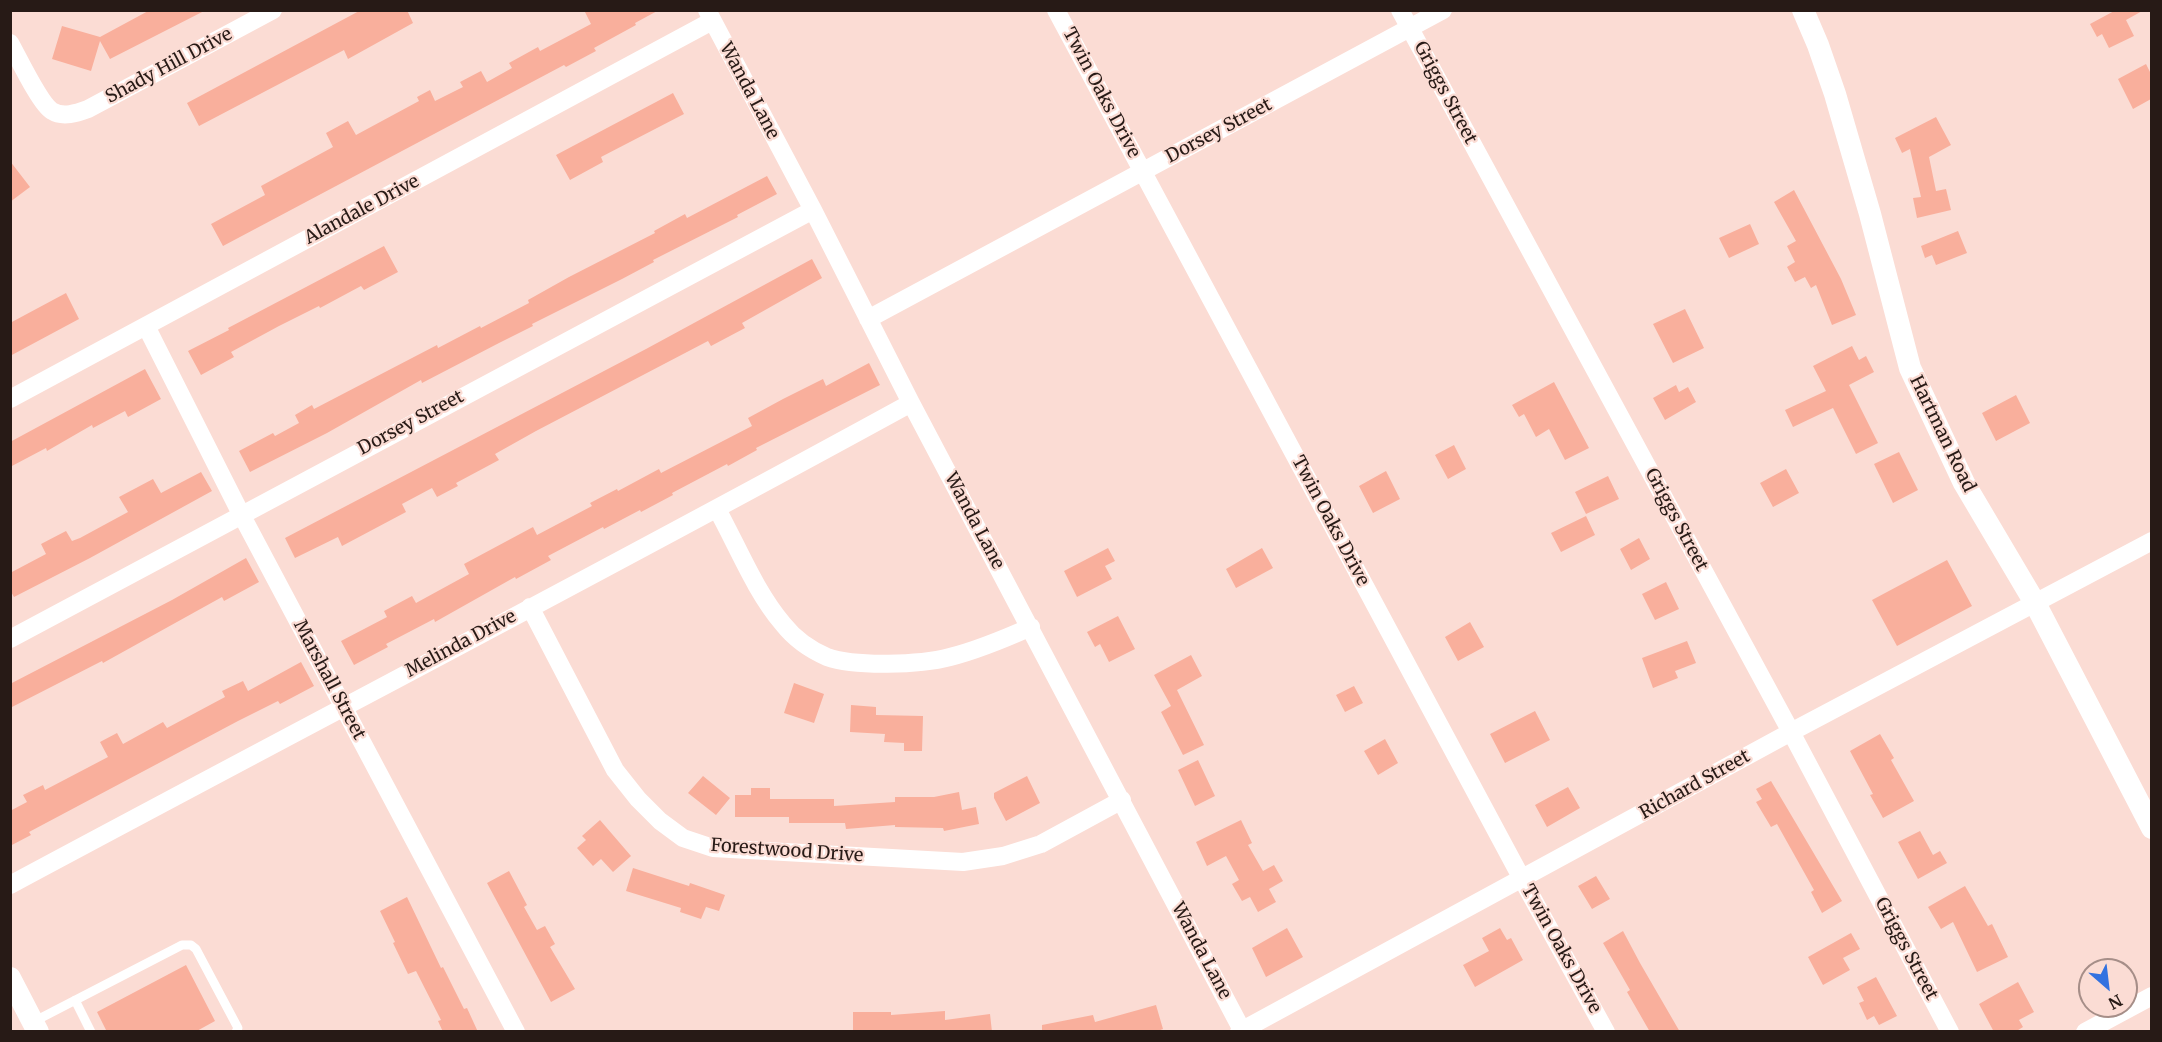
<!DOCTYPE html>
<style>
body{margin:0}
#map{position:relative;width:2162px;height:1042px;overflow:hidden;background:#fbdcd4;font-family:Merriweather,serif}
canvas{display:block}
.frame{position:absolute;inset:0;border:12px solid #271a16;pointer-events:none}
.north{position:absolute;left:2078px;top:958px;width:60px;height:60px;box-sizing:border-box;background:#fbdcd4;border:2px solid #a68e88;border-radius:50%;rotate:152deg;font-size:16px;font-weight:700;line-height:24px;text-align:center;color:#271a16}
.north::after{content:'';display:block;margin:auto;width:21px;height:27px;background:#3372e0;clip-path:polygon(50% 0,100% 100%,50% 72%,0 100%)}
</style>
<div id="map">
<canvas width="2162" height="1042"></canvas>
<div class="frame"></div>
<div class="north">N</div>
</div>
<script>
const c = document.querySelector('canvas').getContext('2d');
c.lineJoin = 'round';
function fill(path, color) { c.fillStyle = color; c.fill(path, 'evenodd'); }
function strokePath(path, color, width, dash) { c.strokeStyle = color; c.lineWidth = width; c.lineCap = dash ? 'butt' : 'round'; c.setLineDash(dash || []); c.stroke(path); }
function label(font, color, halo, rows, align = 'center') {
  c.font = font + ' Merriweather,serif'; c.lineWidth = 4.5; c.setLineDash([]); c.textBaseline = 'middle'; c.strokeStyle = halo; c.fillStyle = color; for (const [text, x, y, turn = 0] of rows) {
    c.save(); c.translate(x, y); c.rotate((+turn || 0) * Math.PI / 180); c.textAlign = isNaN(turn) ? turn : align; if (halo) c.strokeText(text, 0, 0); c.fillText(text, 0, 0); c.restore();
  }
}
fill(new Path2D(`
 M150,10H206L110,59L100,41L91,71L52,59L62,26L100,37Z
 M361,10H407L413,23L348,59L344,50L199,126L187,103Z
 M584,10H659L635,23L636,25L594,48L596,51L566,67L564,65L223,246L211,224L265,195L261,186L333,147L326,133L348,121L356,135L419,101L417,97L430,90L435,101L463,87L460,82L481,71L487,82L512,68L509,63L538,47L540,51L591,24Z
 M2116,10H2144L2126,20L2134,36L2109,48L2102,34L2097,37L2090,24Z
 M2146,64L2151,74V99L2133,109L2118,79Z
 M673,93L684,114L601,157L603,162L570,180L556,155Z
 M1936,117L1951,145L1929,157L1936,191L1946,189L1951,210L1917,218L1913,198L1921,197L1910,149L1902,153L1895,138Z
 M10,161L30,187L10,202Z
 M767,176L777,194L737,215L738,217L653,260L654,262L622,279L532,324L533,326L499,343L422,383L421,380L327,433L250,472L239,451L273,433L275,436L299,423L295,415L312,405L314,409L437,345L438,348L480,326L481,328L529,303L528,300L569,277L655,233L654,231L685,214L687,218Z
 M1794,190L1841,279L1856,315L1832,325L1816,285L1811,288L1805,277L1795,282L1787,267L1795,262L1787,246L1796,241L1774,202Z
 M1750,224L1759,244L1729,258L1719,238Z
 M1958,231L1967,253L1936,265L1932,255L1925,258L1921,246Z
 M384,246L398,272L364,290L361,286L320,308L319,306L279,326L231,352L234,357L201,375L188,351L229,330L228,328Z
 M812,259L822,278L742,323L745,328L711,346L708,341L536,431L495,454L499,460L456,483L458,486L437,497L432,488L402,504L406,512L342,546L338,537L295,558L285,538L646,349Z
 M66,293L79,319L10,356V323Z
 M1685,309L1704,348L1673,363L1653,324Z
 M1852,346L1859,360L1866,356L1874,372L1849,385L1878,443L1856,454L1833,408L1793,427L1785,410L1826,391L1813,366Z
 M869,363L880,385L756,448L757,450L728,466L727,464L672,493L673,495L641,512L640,510L604,529L603,527L548,556L551,560L516,579L515,577L435,622L434,619L386,644L388,647L354,665L341,641L387,617L384,611L412,596L416,603L469,574L464,564L533,527L537,535L592,506L590,503L617,489L618,491L659,469L661,473L752,426L748,418L783,399L823,379L826,386Z
 M145,369L161,399L128,417L125,411L93,428L92,425L47,451L46,448L10,467V442Z
 M1554,382L1589,448L1565,460L1549,429L1536,437L1524,414L1519,417L1512,405Z
 M1676,385L1679,392L1688,387L1696,402L1665,420L1653,398Z
 M2016,395L2030,423L1996,441L1982,413Z
 M1454,445L1466,469L1448,479L1435,455Z
 M1899,452L1918,490L1893,503L1874,464Z
 M1786,469L1799,493L1773,507L1760,483Z
 M1386,471L1400,499L1373,513L1359,486Z
 M201,472L212,491L90,558L14,597L10,590V573L46,554L41,544L66,531L72,541L80,538L128,512L119,497L153,479L161,493Z
 M1608,476L1619,499L1586,514L1575,492Z
 M1586,516L1595,535L1561,552L1551,533Z
 M1639,538L1650,559L1631,570L1620,549Z
 M1108,548L1115,561L1105,566L1112,579L1077,597L1064,571Z
 M1262,548L1273,568L1236,588L1226,569Z
 M246,558L259,582L224,601L222,597L103,663L102,661L10,708V684L172,600Z
 M1947,560L1972,606L1897,646L1872,600Z
 M1666,582L1679,609L1655,620L1642,594Z
 M1118,616L1135,649L1109,662L1100,644L1095,647L1087,632Z
 M1470,622L1484,647L1458,661L1445,637Z
 M1687,641L1696,663L1675,671L1678,678L1653,688L1642,658Z
 M1191,655L1202,676L1177,690L1204,745L1183,755L1161,712L1171,706L1154,675Z
 M301,662L314,686L280,704L278,701L238,721L29,832L31,835L10,846V811L27,802L23,795L43,785L45,790L108,757L100,742L117,733L123,744L163,722L167,728L225,697L222,691L243,681L248,691Z
 M794,683L824,694L814,723L784,713Z
 M1354,686L1363,703L1345,712L1336,695Z
 M851,705L876,707V715L923,716L922,751H904V743L884,742L885,734L850,732Z
 M1535,711L1550,740L1505,763L1490,734Z
 M1880,734L1894,758L1891,760L1914,801L1883,818L1870,795L1873,794L1850,751Z
 M1385,739L1398,763L1378,775L1364,751Z
 M1198,760L1215,796L1195,806L1178,770Z
 M703,776L730,798L716,815L688,793Z
 M1027,776L1040,803L1006,821L994,798V793Z
 M1771,781L1842,901L1822,913L1811,892L1814,890L1777,824L1771,827L1756,802L1762,799L1756,789Z
 M1568,787L1580,808L1547,827L1535,805Z
 M751,788H770V799H834V806L895,802V797H934L959,792L962,810L976,807L979,824L944,831L943,828L895,827V825L846,829L845,823H789V817H735V795H751Z
 M600,820L631,856L613,872L601,859L593,866L577,848L586,840L582,836Z
 M1241,820L1252,843L1248,845L1263,871L1274,865L1283,881L1269,889L1276,902L1258,912L1250,897L1242,901L1232,884L1239,880L1226,856L1207,866L1196,842Z
 M1920,831L1933,855L1940,851L1947,863L1918,879L1898,842Z
 M633,868L689,886L690,883L725,895L719,911L706,907L701,919L680,912L681,908L626,891Z
 M509,871L527,905L524,907L537,930L545,926L555,944L550,947L575,989L551,1002L487,883Z
 M1596,876L1610,899L1592,909L1578,886Z
 M1965,886L1988,926L1992,924L2008,957L1977,972L1953,922L1941,929L1928,907Z
 M407,897L441,968L443,967L464,1009L467,1008L478,1032H443L438,1021L441,1020L416,971L408,974L393,943L395,942L380,911Z
 M1287,928L1303,957L1266,977L1252,948Z
 M1500,928L1507,940L1511,938L1523,960L1475,987L1463,965L1489,951L1482,938Z
 M1623,931L1640,963L1680,1032H1650L1627,992L1630,990L1603,943Z
 M1851,933L1860,949L1843,958L1850,970L1823,985L1808,957Z
 M186,965L215,1021L195,1032H107L97,1012Z
 M1876,977L1897,1016L1879,1025L1874,1016L1867,1020L1859,1003L1864,1001L1857,987Z
 M2018,982L2034,1012L2019,1020L2023,1027L2015,1032H1994L1979,1004Z
 M1156,1005L1163,1029L1155,1032H1042V1025L1093,1015L1095,1022Z
 M945,1011V1020L990,1014L992,1032H853V1012H891V1015Z`), '#f9af9c');
strokePath(new Path2D(`
 M75,1000L91,1032
 M33,1022L182,945H191L196,949L238,1028L236,1032`), '#fff', 9);
strokePath(new Path2D(`
 M707,10L813,210L911,403L1243,1032
 M1056,10L1522,879L1606,1032
 M1400,10L1791,732L1950,1032
 M10,43C18,57 40,104 52,111C63,118 77,113 88,109L273,10
 M868,319L1443,10
 M146,326L241,514L516,1032
 M10,399L712,21
 M717,509C738,547 755,591 783,624C794,638 811,650 827,657C855,667 920,665 950,657C978,650 1004,639 1031,627
 M530,607L615,770L638,799L660,821L683,838L713,848L963,862L1003,856L1041,844L1122,800
 M10,639L813,210
 M10,885C310,724 612,567 911,403
 M1239,1032L1791,732L2152,541
 M2085,1032L2152,996`), '#fff', 18);
strokePath(new Path2D(`
 M1803,10L1818,45L1835,94L1870,214L1910,368L1964,483L2035,603L2152,828
 M10,978L38,1032`), '#fff', 22);
label('18px', '#271a16', '#fbdcd4', [
 ["Shady Hill Drive",169,66,-28],
 ["Wanda Lane",749,91,62],
 ["Twin Oaks Drive",1101,93,62],
 ["Griggs Street",1445,93,62],
 ["Dorsey Street",1219,131,-28],
 ["Alandale Drive",362,210,-28],
 ["Dorsey Street",411,423,-28],
 ["Hartman Road",1942,434,64],
 ["Griggs Street",1676,520,62],
 ["Wanda Lane",974,521,62],
 ["Twin Oaks Drive",1330,521,62],
 ["Melinda Drive",461,644,-28],
 ["Marshall Street",329,680,62],
 ["Richard Street",1695,785,-29],
 ["Forestwood Drive",787,851,4],
 ["Twin Oaks Drive",1561,949,61],
 ["Griggs Street",1906,949,62],
 ["Wanda Lane",1201,951,62]
]);
</script>
